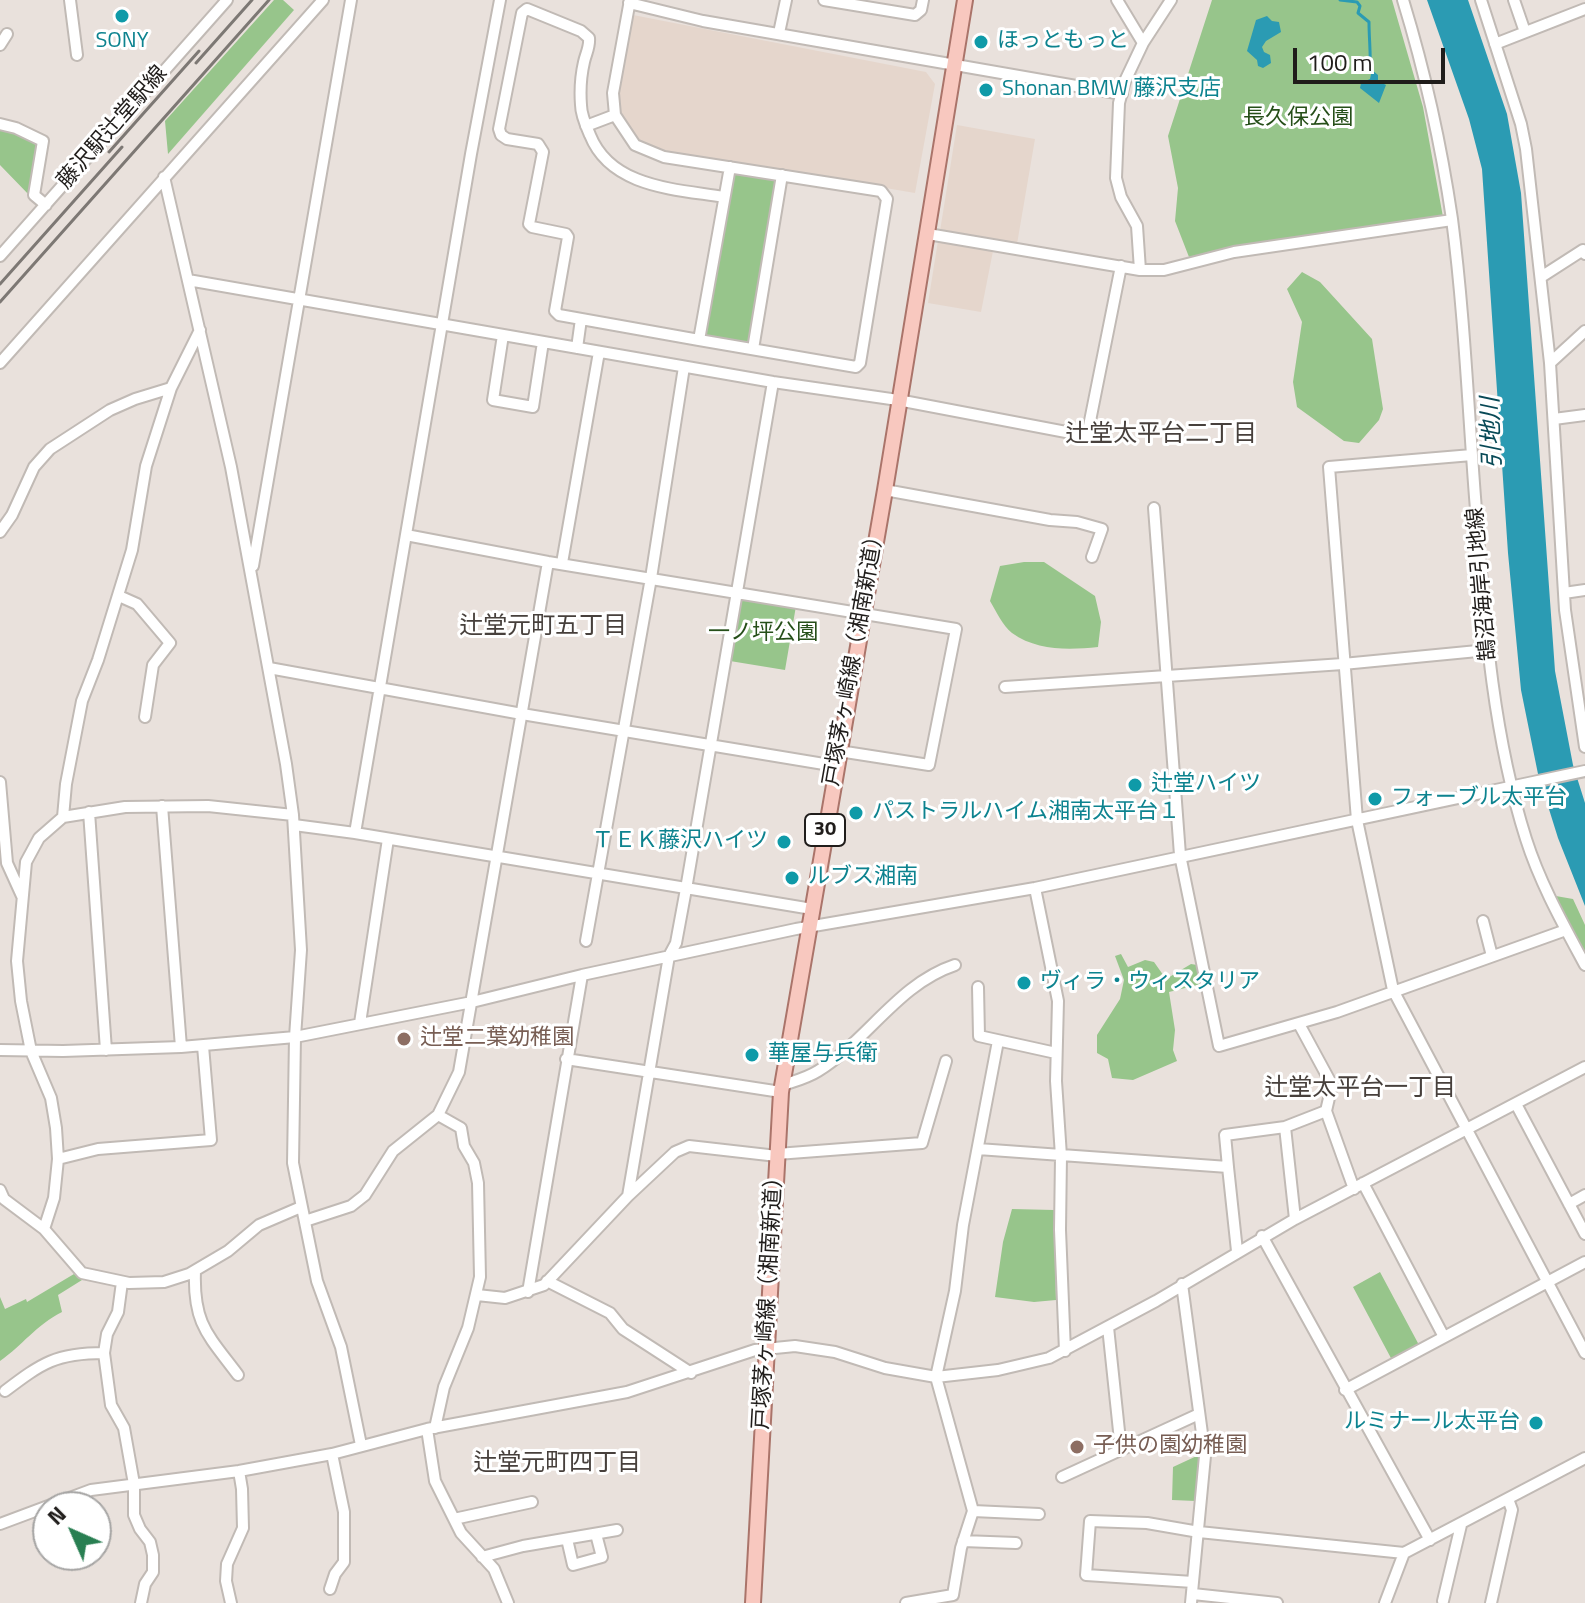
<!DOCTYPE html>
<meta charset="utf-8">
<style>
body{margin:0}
#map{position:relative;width:1585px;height:1603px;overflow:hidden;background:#e9e1dc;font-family:"Titillium Web",sans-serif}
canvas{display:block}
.north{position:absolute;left:32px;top:1491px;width:80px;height:80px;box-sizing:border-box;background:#fff;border:2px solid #a6a5a4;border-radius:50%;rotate:315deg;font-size:22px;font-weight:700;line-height:32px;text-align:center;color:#201d1b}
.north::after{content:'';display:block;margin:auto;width:28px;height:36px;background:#297f52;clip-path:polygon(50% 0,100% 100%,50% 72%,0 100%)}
.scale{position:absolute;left:1293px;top:48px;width:152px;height:36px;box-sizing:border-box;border:4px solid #201d1b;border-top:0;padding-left:10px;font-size:24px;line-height:28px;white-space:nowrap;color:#201d1b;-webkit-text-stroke:6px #fff;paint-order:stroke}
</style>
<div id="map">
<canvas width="1585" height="1603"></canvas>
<div class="north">N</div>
<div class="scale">100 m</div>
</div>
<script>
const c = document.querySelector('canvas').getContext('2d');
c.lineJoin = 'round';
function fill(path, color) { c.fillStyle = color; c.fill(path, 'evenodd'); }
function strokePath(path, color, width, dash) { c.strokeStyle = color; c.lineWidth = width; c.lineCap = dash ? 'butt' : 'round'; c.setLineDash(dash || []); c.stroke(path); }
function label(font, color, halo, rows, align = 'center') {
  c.font = font + ' "Titillium Web","Noto Sans JP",sans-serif'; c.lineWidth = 6; c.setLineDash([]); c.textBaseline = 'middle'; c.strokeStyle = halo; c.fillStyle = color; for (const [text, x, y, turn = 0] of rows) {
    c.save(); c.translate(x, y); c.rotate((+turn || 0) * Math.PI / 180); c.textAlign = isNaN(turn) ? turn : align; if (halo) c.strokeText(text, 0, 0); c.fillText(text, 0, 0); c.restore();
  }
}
fill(new Path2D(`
 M633,15L926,72L935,84L915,193L656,149L641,141L628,128L620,110L619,91Z
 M957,125L1035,139L1017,244L940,231Z
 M938,241L993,251L981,312L928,303Z`), '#e5d6cc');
fill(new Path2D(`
 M274,0H283L294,10L168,154L165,121Z
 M1212,0H1392L1423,107L1443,217L1261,243L1189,257L1175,221L1178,188L1168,136Z
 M0,128L33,140L38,147L30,196L0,165Z
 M730,167L782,175L753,349L699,340Z
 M1302,272L1320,282L1372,339L1383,409L1379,420L1359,443L1344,441L1297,407L1293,382L1302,322L1287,289Z
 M1024,562H1044L1095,596L1101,622L1098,647C1069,650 1037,651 1012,633C1003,626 996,611 990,601L1000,566Z
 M740,597L796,606L785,670L730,661Z
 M1550,895L1573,899L1585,925V964Z
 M1121,954L1128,967L1145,960L1154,962L1166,979L1191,964L1197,965L1201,984L1169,992L1175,1030L1173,1050L1177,1061L1133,1080L1112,1078L1108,1059L1097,1053V1035L1120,999L1124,980L1115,956Z
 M1012,1209L1054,1210L1056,1300L1034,1302L995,1297L1003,1242Z
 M1380,1272L1419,1345L1392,1360L1353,1287Z
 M74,1274L82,1280L58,1295L62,1312C36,1325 23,1345 0,1361V1297L5,1309L26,1299L27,1302Z
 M1201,1454L1196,1501L1172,1500L1173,1467Z`), '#97c58b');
fill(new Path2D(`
 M1427,0H1468L1507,114L1521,193L1555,671L1573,765L1585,803V906L1558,838L1538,774L1521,690L1508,553L1482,169L1469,119Z
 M1267,16L1272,21L1279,22L1281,32L1266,41L1262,47L1264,52L1270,55L1271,63L1263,68L1258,66L1257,60L1247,51L1256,20Z
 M1372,70L1378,75V81L1386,85L1379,103L1360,88L1361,83L1370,79Z`), '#2b9bb3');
strokePath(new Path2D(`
 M1340,0L1357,2L1360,6L1358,13L1369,22C1369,39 1371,53 1370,70`), '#2b9bb3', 3);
const minor = new Path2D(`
 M70,0L77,55
 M630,0L613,93L615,115L635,145L664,157L881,191L887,199L860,363L856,367L699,340L730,167
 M824,0L915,15L921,10L923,0
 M1117,0L1143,43
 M1403,0C1425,72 1441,144 1452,219C1464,311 1468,405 1475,497C1484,611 1491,729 1526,839C1540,883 1563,924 1585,965
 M1481,0L1521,124L1526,149L1550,363L1565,610L1585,747
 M1514,0L1525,32
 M629,3L703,21L1122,94
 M779,33L786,0
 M1495,44L1585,9
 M0,45L7,34
 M0,124L16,128L43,141L34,195L46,205
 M586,126L615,115
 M164,177L231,467L286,764L293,815L301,950L295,1037L293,1163L317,1281L341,1347L361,1445
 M928,234L1140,270H1164L1234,252L1452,220
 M0,256L227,0
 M1140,270L1137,226L1121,197L1116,178L1119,103L1125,81L1143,43L1171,0
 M1541,277L1583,250L1585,254
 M188,280L773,382L898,400L1087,436L1121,266
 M503,335L493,400L533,407L543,342
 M699,340L559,315L555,311L568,237L566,234L532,227L529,224L543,152L538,144L507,139L501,135L499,129L522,13L527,9L581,31L589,38C590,47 586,53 584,62C581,75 580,92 581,105C581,115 586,126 590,135C611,188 676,189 724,197
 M577,348L581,319
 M753,349L782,175
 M0,363L323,0
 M1550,363L1585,331
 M1554,419L1585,415
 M1472,455L1329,467L1357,820L1393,990L1585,1353
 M885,490L1050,520L1077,522L1102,529L1092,557
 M1154,508L1180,855L1219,1046L1337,1012L1566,930
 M0,532L12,515L34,467L50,449L110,410L135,399L171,388
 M406,535L548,562L956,629L929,765L839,751
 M562,563L599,352
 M253,566L351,0
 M1564,593L1585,590
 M119,596L137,604L170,643L153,665L145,717
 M269,668L522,714L836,766
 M1005,687L1343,664L1488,650
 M0,782L7,863L22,896
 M162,806L181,1047
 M89,812L106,1050
 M63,817L66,784L82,701L98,660L132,550L146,466L171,388L200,330
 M294,825L355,833L812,909
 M355,833L471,154L500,0
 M1035,888L1058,1001L1056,1081L1061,1156L1060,1230L1065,1351
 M1483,921L1492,956
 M586,941L651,578L684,367
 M978,987L979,1036L1056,1053
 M360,1023L388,839
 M1299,1024L1332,1085L1326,1111L1354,1189
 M0,1050L63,1051L181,1047L295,1037L472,1002L582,975L796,929L1035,888L1585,771
 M566,1059L781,1092
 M783,1085C795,1081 807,1078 818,1071C868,1040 898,984 955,965
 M1516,1104L1585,1234
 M1285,1127L1295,1219
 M978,1149L1228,1167L1237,1251
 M777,1154L922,1143L946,1061
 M58,1159L98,1149L211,1140L203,1046
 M1228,1167L1225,1135L1285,1127L1326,1111
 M1363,1183L1444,1337
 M0,1190L4,1199L44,1229L82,1273L129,1283L164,1282L189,1274L228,1251L259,1225L301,1207
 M628,1196L669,956L676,943L686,889L773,382
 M1569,1204L1585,1195
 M305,1221L351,1206L365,1195L393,1151L438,1115L459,1072L548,562
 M44,1229L54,1198L58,1159L56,1128L51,1098L31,1051L21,1001L17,961L26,862L39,838L63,817L125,807L208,806L293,815
 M1262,1236L1430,1540
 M195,1271C193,1324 208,1335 238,1375
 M547,1281L610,1313L623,1329L691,1373
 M122,1282L118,1312L107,1334L104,1353L111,1405L124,1428L134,1484V1515L140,1529L150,1542L153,1555V1572L145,1584L141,1603
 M1182,1284L1205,1456L1191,1603
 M528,1292L582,975
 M477,1295L505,1298L544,1285L628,1196L675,1152L689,1146L777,1156
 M1108,1327L1121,1450
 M1345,1390L1585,1262
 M5,1391C42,1363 56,1353 104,1353
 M435,1428L444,1387L468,1328L480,1277L478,1183L474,1163L464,1146L461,1128L438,1115
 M427,1429L435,1481L461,1533L494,1569L508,1603
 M1062,1477L1199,1414
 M973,1511L1039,1514
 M454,1519L532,1502
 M0,1524L91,1490L239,1471L332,1454L427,1429L627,1392L755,1350L795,1346L835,1352L885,1368L936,1377L998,1370L1049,1358L1156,1301L1295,1219L1585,1067
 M567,1539L573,1565L602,1557L596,1534
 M963,1541L1016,1543
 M482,1557L523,1546L617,1530
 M1193,1582L1086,1575L1090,1521L1147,1523L1199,1532L1404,1553L1585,1458
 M330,1589L335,1574L344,1562V1512L332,1454
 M1193,1594L1277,1603
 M1443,1601L1461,1525
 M231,1603L226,1581L227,1564L243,1528L242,1489L239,1471
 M906,1603L953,1595L961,1548L973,1511L936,1377L955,1291L963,1225L998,1041
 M1385,1603L1404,1553
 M1491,1603L1512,1510L1508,1499`);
const major = new Path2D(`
 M753,1603L781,1092L885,490L965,0`);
strokePath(minor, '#c1bab5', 14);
strokePath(major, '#aa746a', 18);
strokePath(minor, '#fff', 10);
strokePath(major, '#f8c8bf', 14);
strokePath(new Path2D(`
 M196,63L252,0
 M109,152L199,51
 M0,284L122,147
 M0,302L269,0`), '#7d7874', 3);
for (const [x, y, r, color] of [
 [122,16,8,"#0f9aa8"],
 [981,42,8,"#0f9aa8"],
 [986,90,8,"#0f9aa8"],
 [1135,785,8,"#0f9aa8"],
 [1375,799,8,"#0f9aa8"],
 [856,813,8,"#0f9aa8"],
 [784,842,8,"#0f9aa8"],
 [792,878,8,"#0f9aa8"],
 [1024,983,8,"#0f9aa8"],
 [404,1039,8,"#8d6e63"],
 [752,1055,8,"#0f9aa8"],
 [1536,1423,8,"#0f9aa8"],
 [1077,1447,8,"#8d6e63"]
]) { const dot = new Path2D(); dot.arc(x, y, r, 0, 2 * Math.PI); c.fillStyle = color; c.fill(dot); strokePath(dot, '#fff', 3); }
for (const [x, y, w] of [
 [825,830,40]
]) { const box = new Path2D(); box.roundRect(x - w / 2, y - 16, w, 32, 6); c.fillStyle = '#fff'; c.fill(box); strokePath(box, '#201d1b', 2); }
label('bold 20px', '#201d1b', null, [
 ["30",825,830]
]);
label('22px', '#0d838f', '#fff', [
 ["SONY",122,42,"center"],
 ["ほっともっと",997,42],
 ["Shonan BMW 藤沢支店",1002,90],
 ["辻堂ハイツ",1151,785],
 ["フォーブル太平台",1391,799],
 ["パストラルハイム湘南太平台１",872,813],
 ["ＴＥＫ藤沢ハイツ",768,842,"right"],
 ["ルブス湘南",808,878],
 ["ヴィラ・ウィスタリア",1040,983],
 ["華屋与兵衛",768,1055],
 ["ルミナール太平台",1520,1423,"right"]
], 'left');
label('22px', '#264f19', '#fff', [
 ["長久保公園",1298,119],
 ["一ノ坪公園",763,634]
]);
label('22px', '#201d1b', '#fff', [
 ["藤沢駅辻堂駅線",113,128,-49],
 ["鵠沼海岸引地線",1483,584,-95],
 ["戸塚茅ヶ崎線（湘南新道）",855,656,-80],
 ["戸塚茅ヶ崎線（湘南新道）",769,1298,-87]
]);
label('22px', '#785e54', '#fff', [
 ["辻堂二葉幼稚園",420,1039],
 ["子供の園幼稚園",1093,1447]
], 'left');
label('italic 24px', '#084956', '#fff', [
 ["引地川",1493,433,-92]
]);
label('24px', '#47403c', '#fff', [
 ["辻堂太平台二丁目",1161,435],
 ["辻堂元町五丁目",543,627],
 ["辻堂太平台一丁目",1360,1089],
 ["辻堂元町四丁目",557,1464]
]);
</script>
